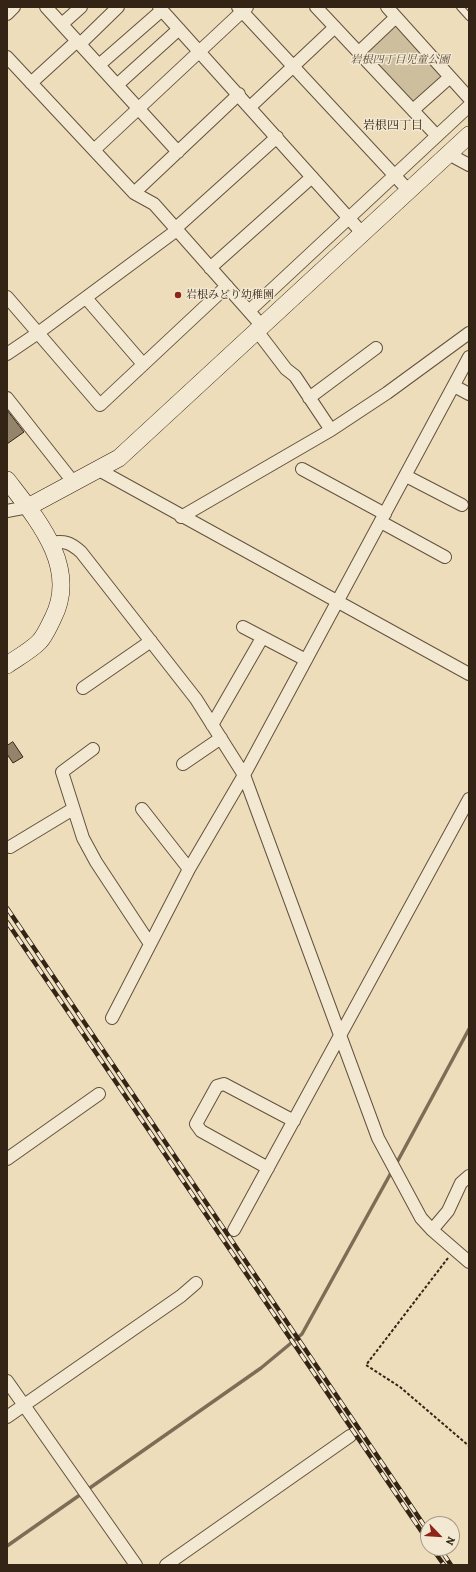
<!DOCTYPE html>
<meta charset="utf-8">
<style>
body{margin:0}
#map{position:relative;width:476px;height:1572px;overflow:hidden;background:#edddba;font-family:Alegreya,serif}
canvas{display:block}
.frame{position:absolute;inset:0;border:8px solid #332416;pointer-events:none}
.north{position:absolute;left:420px;top:1516px;width:40px;height:40px;box-sizing:border-box;background:#f3e9d2;border:1px solid #a69a87;border-radius:50%;rotate:115deg;font-size:11px;font-weight:700;line-height:16px;text-align:center;color:#332416}
.north::after{content:'';display:block;margin:auto;width:14px;height:18px;background:#8f2418;clip-path:polygon(50% 0,100% 100%,50% 72%,0 100%)}
</style>
<div id="map">
<canvas width="476" height="1572"></canvas>
<div class="frame"></div>
<div class="north">N</div>
</div>
<script>
const c = document.querySelector('canvas').getContext('2d');
c.lineJoin = 'round';
function fill(path, color) { c.fillStyle = color; c.fill(path, 'evenodd'); }
function strokePath(path, color, width, dash) { c.strokeStyle = color; c.lineWidth = width; c.lineCap = dash ? 'butt' : 'round'; c.setLineDash(dash || []); c.stroke(path); }
function label(font, color, halo, rows, align = 'center') {
  c.font = font + ' Alegreya,"Noto Serif JP",serif'; c.lineWidth = 3; c.setLineDash([]); c.textBaseline = 'middle'; c.strokeStyle = halo; c.fillStyle = color; for (const [text, x, y, turn = 0] of rows) {
    c.save(); c.translate(x, y); c.rotate((+turn || 0) * Math.PI / 180); c.textAlign = isNaN(turn) ? turn : align; if (halo) c.strokeText(text, 0, 0); c.fillText(text, 0, 0); c.restore();
  }
}
fill(new Path2D(`
 M396,20L448,77L413,108L361,52Z`), '#cdbe9e');
strokePath(new Path2D(`
 M395,1166L469,1029
 M7,1546L261,1368L302,1334L392,1171`), '#7d6d57', 3.5);
const building = new Path2D(`
 M7,410L24,432L7,444Z
 M13,742L23,757L13,763L7,754V746Z`);
fill(building, '#94846b');
strokePath(building, '#332416', 1);
const lane = new Path2D(`
 M460,7L469,17`);
const street = new Path2D(`
 M46,7L178,152
 M159,7L363,234
 M238,7L409,191
 M316,7L437,136
 M387,7L469,98
 M7,14L14,7
 M62,24L81,7
 M80,44L118,7
 M359,52L396,17
 M7,57L134,193L154,204L262,326
 M99,65L162,10
 M31,83L77,41
 M117,85L179,29
 M250,107L335,27
 M413,110L450,77
 M94,150L247,7
 M450,152L456,158L469,165
 M134,193L239,94
 M176,228L277,137
 M210,268L312,177
 M7,297L100,405L227,286
 M86,298L143,364
 M249,311L469,106
 M257,331L286,369L295,376L331,430
 M7,354L38,333L177,230
 M454,386L469,394
 M7,398L74,483
 M309,398L376,348
 M302,469L385,514
 M99,470L469,674
 M406,476L462,505
 M7,511L28,507
 M181,517L331,430L387,393L469,333
 M381,522L445,557
 M51,543C64,540 71,543 81,552L196,699L244,775L378,1138L421,1218L432,1230L469,1262
 M243,627L306,660
 M83,688L151,641
 M212,725L262,638
 M93,749L62,772L83,838L96,862L150,944
 M183,764L221,738
 M142,809L189,869
 M10,847L73,809
 M112,1018L189,869L244,775L469,357
 M7,1159L99,1094
 M268,1168L201,1131L196,1124L217,1086L224,1084L294,1121
 M234,1230L469,799
 M432,1230L448,1211L461,1183L469,1176
 M7,1381L136,1565
 M7,1417L181,1296L196,1283
 M166,1565L350,1436`);
const secondary = new Path2D(`
 M7,480C37,519 79,567 53,618C49,626 45,636 39,642C30,651 17,658 7,665
 M28,507L119,458L469,135`);
strokePath(lane, '#62523f', 8);
strokePath(street, '#62523f', 14);
strokePath(secondary, '#332416', 18);
strokePath(new Path2D(`
 M448,1258L366,1365L400,1387L469,1446`), '#332416', 2, [3, 2]);
strokePath(lane, '#f3e9d2', 6);
strokePath(street, '#f3e9d2', 12);
strokePath(secondary, '#f3e9d2', 17);
const rail = new Path2D(`
 M7,908L428,1531
 M7,922L428,1541
 M432,1548L444,1565
 M443,1553L451,1565`);
strokePath(rail, '#332416', 4.5);
strokePath(rail, '#f3e9d2', 3, [9]);
for (const [x, y, r, color] of [
 [178,295,4,"#8f2418"]
]) { const dot = new Path2D(); dot.arc(x, y, r, 0, 2 * Math.PI); c.fillStyle = color; c.fill(dot); strokePath(dot, '#f3e9d2', 1.5); }
label('italic 11px', '#5a4a38', '#f3e9d2', [
 ["岩根四丁目児童公園",400,60]
]);
label('11px', '#332416', '#f3e9d2', [
 ["岩根みどり幼稚園",186,295]
], 'left');
label('12px', '#332416', '#f3e9d2', [
 ["岩根四丁目",393,126]
]);
</script>
